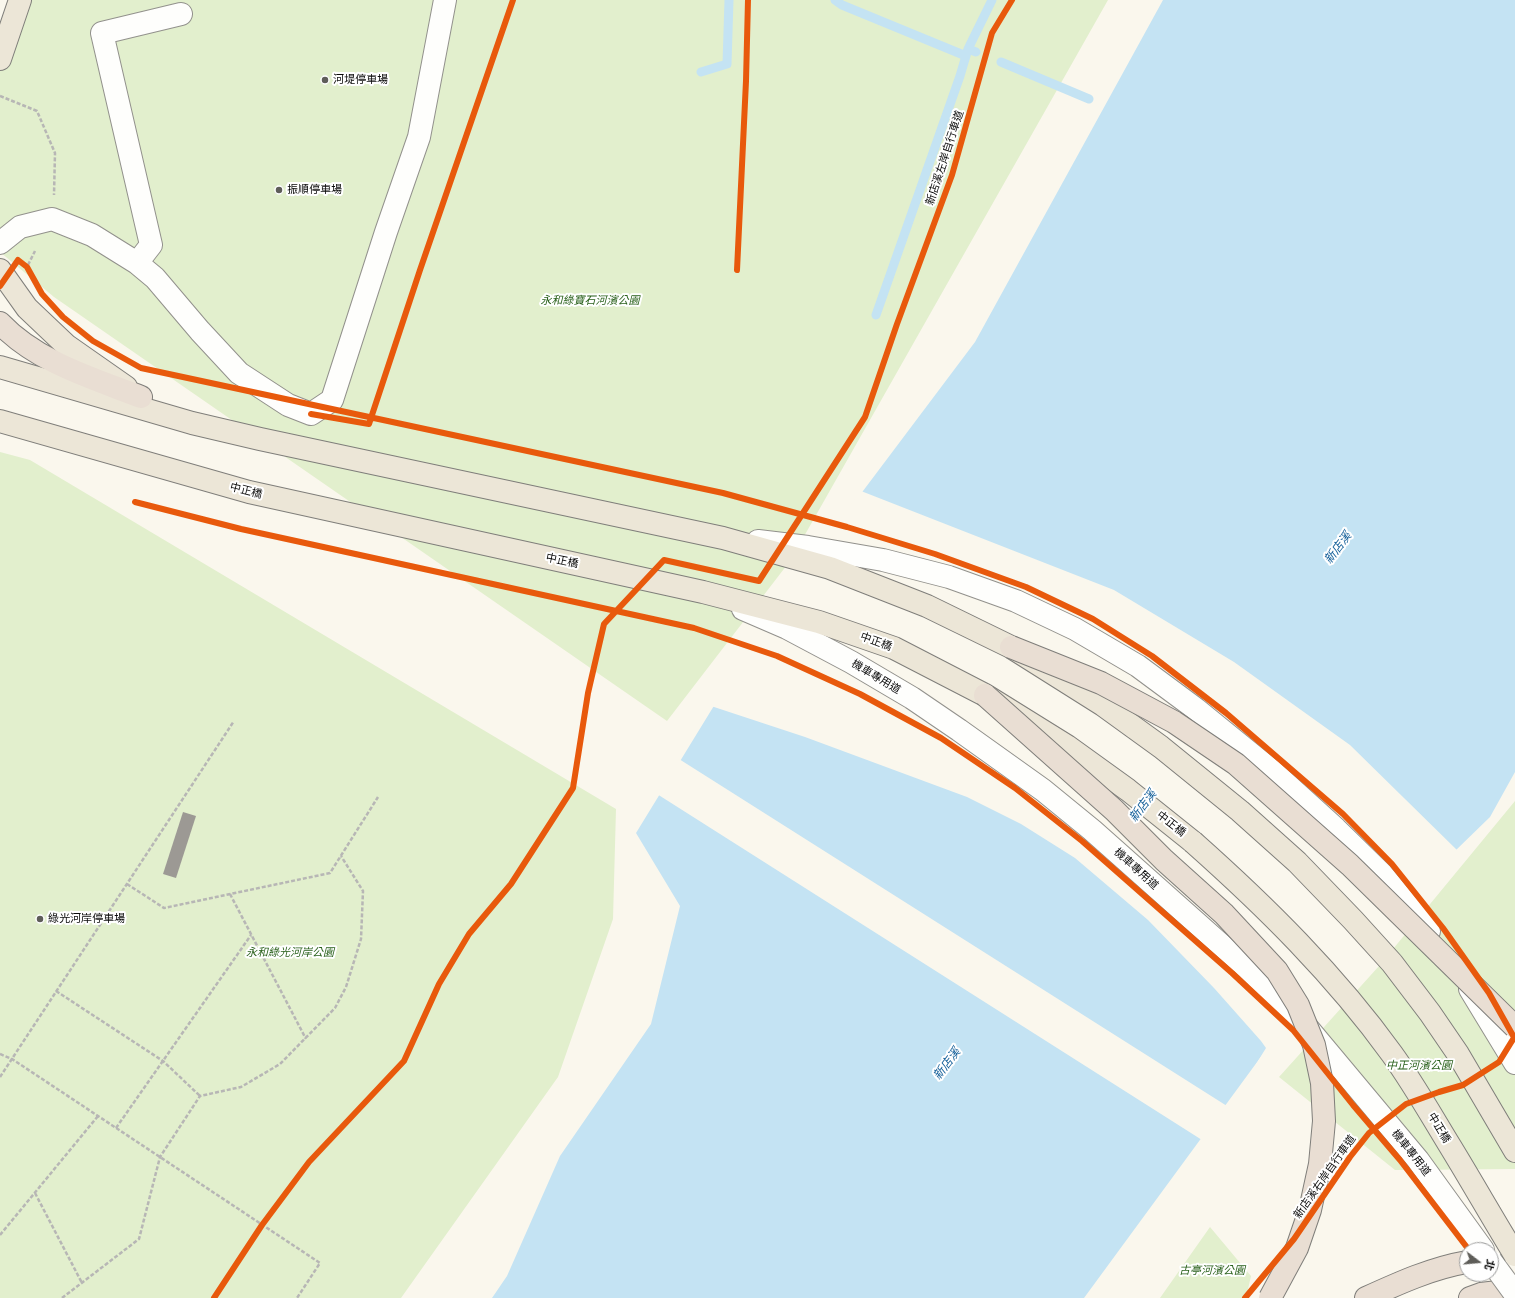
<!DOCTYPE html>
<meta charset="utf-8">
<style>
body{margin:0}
#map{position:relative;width:1515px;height:1298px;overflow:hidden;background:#faf7ed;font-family:"IBM Plex Serif","Noto Sans TC",serif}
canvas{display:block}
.north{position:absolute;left:1459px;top:1242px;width:40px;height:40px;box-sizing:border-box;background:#fff;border:1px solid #9d9d9d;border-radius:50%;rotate:106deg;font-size:11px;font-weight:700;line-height:16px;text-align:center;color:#0a0a0a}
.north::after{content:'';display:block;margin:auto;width:14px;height:18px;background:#5e5d59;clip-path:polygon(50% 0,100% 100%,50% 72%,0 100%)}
</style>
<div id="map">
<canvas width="1515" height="1298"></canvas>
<div class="north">北</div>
</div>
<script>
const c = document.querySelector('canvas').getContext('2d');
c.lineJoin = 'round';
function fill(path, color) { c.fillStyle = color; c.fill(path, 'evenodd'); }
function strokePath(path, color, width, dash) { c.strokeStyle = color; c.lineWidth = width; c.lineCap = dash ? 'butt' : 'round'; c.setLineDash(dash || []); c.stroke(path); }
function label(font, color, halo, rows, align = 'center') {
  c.font = font + ' "IBM Plex Serif","Noto Sans TC",serif'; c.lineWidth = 4; c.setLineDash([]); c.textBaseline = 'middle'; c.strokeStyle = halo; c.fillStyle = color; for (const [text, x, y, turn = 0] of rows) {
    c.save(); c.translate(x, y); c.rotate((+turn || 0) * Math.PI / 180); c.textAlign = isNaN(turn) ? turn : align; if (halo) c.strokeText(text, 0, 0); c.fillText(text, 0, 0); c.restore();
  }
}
fill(new Path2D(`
 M9,0H1108L790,561L667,721L54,297L0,252V32Z
 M0,452L30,460L616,809L613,919L558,1077L401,1298H0Z
 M1515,801V1169L1395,1170L1279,1077L1379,966Z
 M1210,1227L1251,1276L1246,1298H1160Z`), '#e2efcd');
fill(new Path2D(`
 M1163,0H1515V772L1490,817L1383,921L1285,1024L1084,1298H492L507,1276L560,1156L651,1024L680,906L636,833L769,616L975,342Z`), '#c4e3f3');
fill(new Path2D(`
 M861,491L1114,590L1234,662L1350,745L1458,851L1385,923L1286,1026L1245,1082L1266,1048L1261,1041L1214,988L1148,920L1075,858L1021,824L967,797L805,737L711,706L767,615Z
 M679,759L1227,1106L1202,1140L657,794Z`), '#faf7ed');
strokePath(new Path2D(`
 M835,0L842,5L966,56
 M968,49L992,0
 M1001,62L1089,99
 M701,72L727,64L729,0
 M876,315L960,76L968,49L976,52`), '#c4e3f3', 9);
fill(new Path2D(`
 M183,812L196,816L176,878L163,874Z`), '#9c9994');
const minor = new Path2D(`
 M0,243L20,227L52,219L92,235L137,263L155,278L200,331L239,373L288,405L311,414L332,400L386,232L419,137L445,0
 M137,263L151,245L102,33L181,14
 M758,541L808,547L883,560L949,577L1016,601L1075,629L1138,666L1196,709L1271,770L1336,829L1381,873L1429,931
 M743,609L787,628L851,662L912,698L959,730L1043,790L1092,830L1246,967L1306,1026L1418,1160L1483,1250
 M1470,989L1515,1063`);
const major = new Path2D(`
 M0,59L20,0
 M0,270L27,308L66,345L126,387
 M0,367L192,423L260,439L723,538L830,568L927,606L1011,647L1103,705L1161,747L1240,811L1297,862L1353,920L1392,963L1430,1013L1458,1054L1515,1151
 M0,421L249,492L703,592L819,622L894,648L985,695L1067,746L1128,790L1193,842`);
const highway = new Path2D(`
 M0,323C37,362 92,378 141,397
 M1366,1298C1399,1283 1432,1268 1467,1262
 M1470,1298L1481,1294L1515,1290`);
strokePath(minor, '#92918c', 24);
strokePath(major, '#7f7e7a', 24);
strokePath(highway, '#7f7e7a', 24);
strokePath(new Path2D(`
 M0,96L37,111L55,153L54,195
 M28,265L35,251
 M127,884L164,908L330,873L378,797
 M230,894L306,1039
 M56,991L163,1061L200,1096
 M0,1054L12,1059L320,1263L297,1298
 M0,1077L234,721
 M116,1128L251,935
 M35,1193L82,1283
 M0,1235L98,1116
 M62,1298L139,1239L160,1157L200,1096L241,1087L280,1064L335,1008L346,987L361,939L363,891L341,856`), '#b7b6b5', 2.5, [4, 2]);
strokePath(minor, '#fefefc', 22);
strokePath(major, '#ece6d7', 22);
strokePath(highway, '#e9ded3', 22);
const minorBridge = new Path2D(`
 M1491,1261L1515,1294`);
const majorBridge = new Path2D(`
 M1193,842C1265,906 1335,975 1392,1054C1413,1083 1431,1115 1450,1146C1472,1182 1493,1219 1515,1255`);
const highwayBridge = new Path2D(`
 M1011,647L1101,683L1174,722L1236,764L1350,865L1515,1027
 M985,695L1114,810L1164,860L1224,914L1277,971L1298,1005L1314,1045L1322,1083L1324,1121L1320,1164L1310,1210L1297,1248L1270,1298`);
strokePath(minorBridge, '#92918c', 24, []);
strokePath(majorBridge, '#7f7e7a', 24, []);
strokePath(highwayBridge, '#7f7e7a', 24, []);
strokePath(minorBridge, '#fefefc', 22);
strokePath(majorBridge, '#ece6d7', 22);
strokePath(highwayBridge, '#e9ded3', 22);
strokePath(new Path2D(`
 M737,270L746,81L748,0
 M0,286L18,260L27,267L42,294L63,317L93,341L141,368L723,493L847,527L935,554L1026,587L1093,619L1152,656L1226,713L1343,814L1392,864L1443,928L1489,993L1515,1039
 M311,414L369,424L420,270L513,0
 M135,502L241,529L694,628L777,656L860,694L941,738L1015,788L1082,841L1232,973L1293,1030L1353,1105L1400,1160L1469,1250
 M214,1298L262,1225L309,1162L404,1061L439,984L469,934L511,884L573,788L588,693L604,624L664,560L759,581L865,417L897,324L952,175L992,33L1012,0
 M1245,1298L1294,1239L1350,1157L1369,1133L1406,1104L1439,1092L1463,1085L1499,1062L1515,1036`), '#e8590c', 6);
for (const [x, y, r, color] of [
 [325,80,4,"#5e5d59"],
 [279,190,4,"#5e5d59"],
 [40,919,4,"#5e5d59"]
]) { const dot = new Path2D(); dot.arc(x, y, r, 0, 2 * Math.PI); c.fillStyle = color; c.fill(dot); strokePath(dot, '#fff', 1.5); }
label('11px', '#0a0a0a', '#fff', [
 ["河堤停車場",333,80],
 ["振順停車場",287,190],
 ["綠光河岸停車場",48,919]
], 'left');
label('11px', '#0a0a0a', '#fff', [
 ["新店溪左岸自行車道",945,158,-72],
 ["中正橋",246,491,14],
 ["中正橋",562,561,12],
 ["中正橋",876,642,20],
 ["機車專用道",876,677,31],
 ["中正橋",1171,824,38],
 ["機車專用道",1136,869,42],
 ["中正橋",1439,1128,59],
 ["機車專用道",1411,1153,52],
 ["新店溪右岸自行車道",1325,1177,-55]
]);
label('italic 11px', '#2a611c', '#fff', [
 ["永和綠寶石河濱公園",590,301],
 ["永和綠光河岸公園",290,953],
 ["中正河濱公園",1419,1066],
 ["古亭河濱公園",1212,1271]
]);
label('italic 12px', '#15609a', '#fff', [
 ["新店溪",1338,548,-53],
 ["新店溪",1143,806,-53],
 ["新店溪",947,1064,-53]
]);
</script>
